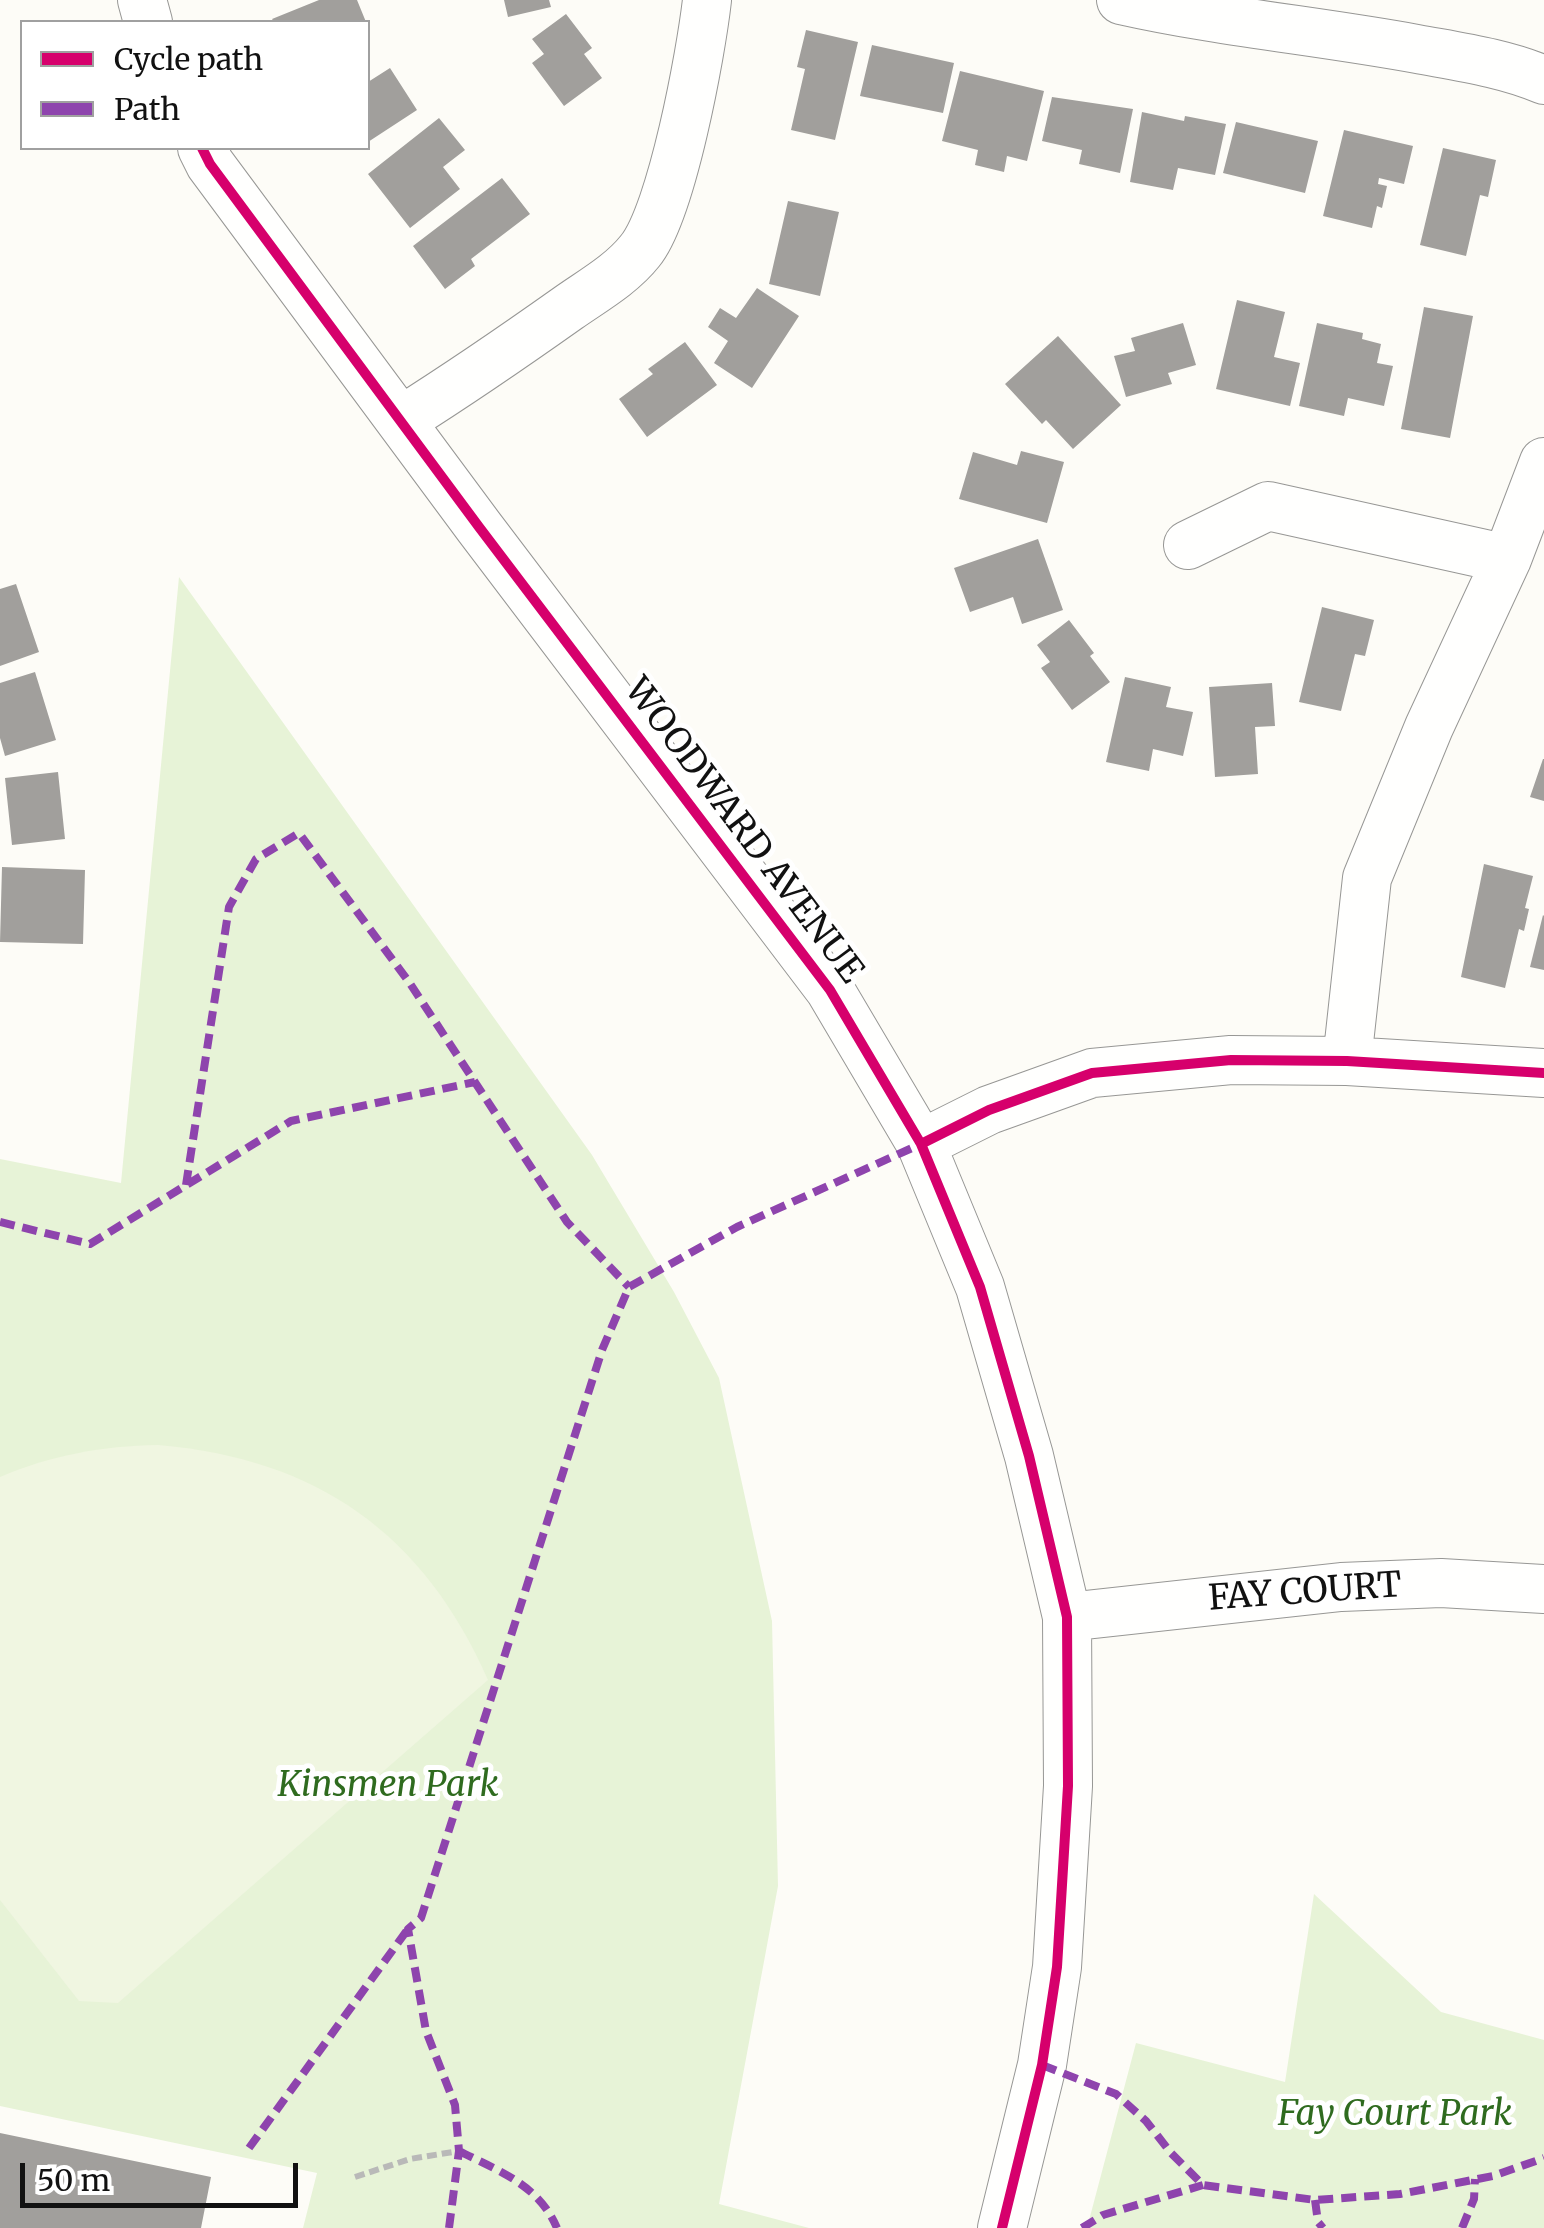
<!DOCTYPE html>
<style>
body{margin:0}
#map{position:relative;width:1544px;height:2228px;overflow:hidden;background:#fdfcf7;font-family:Merriweather,serif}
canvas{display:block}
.legend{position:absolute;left:20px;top:20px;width:350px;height:130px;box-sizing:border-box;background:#fff;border:2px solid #a0a0a0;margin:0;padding:12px 18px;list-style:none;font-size:30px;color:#111}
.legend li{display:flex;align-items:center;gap:20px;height:50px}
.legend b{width:50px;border:2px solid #a0a0a0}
.scale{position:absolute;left:20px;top:2163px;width:278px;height:45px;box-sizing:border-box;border:5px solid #111;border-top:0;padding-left:12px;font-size:30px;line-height:35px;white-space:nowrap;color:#111;-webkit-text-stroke:8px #fff;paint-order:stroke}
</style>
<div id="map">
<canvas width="1544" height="2228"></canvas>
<ul class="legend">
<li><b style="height:12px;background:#d6006c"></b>Cycle path</li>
<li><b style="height:12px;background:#8e44ad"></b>Path</li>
</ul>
<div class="scale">50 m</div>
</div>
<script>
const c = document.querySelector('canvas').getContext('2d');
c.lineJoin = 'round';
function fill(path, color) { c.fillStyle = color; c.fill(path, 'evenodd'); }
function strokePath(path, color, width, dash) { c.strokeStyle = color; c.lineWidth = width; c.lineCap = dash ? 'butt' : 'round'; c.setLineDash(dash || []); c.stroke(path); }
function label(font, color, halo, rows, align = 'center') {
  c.font = font + ' Merriweather,serif'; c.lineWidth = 10; c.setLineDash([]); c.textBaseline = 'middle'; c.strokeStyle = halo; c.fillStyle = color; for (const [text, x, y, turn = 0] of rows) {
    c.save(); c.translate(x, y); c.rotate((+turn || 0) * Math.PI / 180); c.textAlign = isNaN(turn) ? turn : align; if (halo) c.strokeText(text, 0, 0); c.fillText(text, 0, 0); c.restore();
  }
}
fill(new Path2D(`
 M179,577L592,1155L674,1292L719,1378L772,1621L778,1886L719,2204L809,2228H303L317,2173L0,2106V1159L121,1183Z
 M1314,1894L1441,2012L1544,2040V2228H1087L1136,2043L1285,2082Z`), '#e7f3d7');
fill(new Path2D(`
 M158,1445C318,1459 423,1533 488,1680L118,2003L79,2001L0,1900V1477C52,1455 102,1446 158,1445Z`), '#f0f6e1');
fill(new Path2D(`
 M319,0H357L366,22H274L272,19Z
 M504,0H549L551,7L508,17Z
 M566,14L592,48L584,54L602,78L564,106L532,63L544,54L532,39Z
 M806,30L858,42L835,140L791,130L805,69L797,67Z
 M872,45L954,63L943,113L860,96Z
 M390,68L417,110L368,142V82Z
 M960,71L1044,91L1027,161L1007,156L1004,172L975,165L978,150L942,141Z
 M1052,97L1133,109L1120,173L1079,164L1082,150L1042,141Z
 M1142,112L1184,121L1185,116L1226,124L1215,175L1178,168L1173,190L1130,182Z
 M439,118L465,150L443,167L460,189L410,228L368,174Z
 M1236,122L1318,141L1305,193L1223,173Z
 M1344,130L1413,146L1404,184L1379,178L1378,184L1387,186L1382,208L1377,206L1372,228L1323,216Z
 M1443,148L1496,160L1488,197L1480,195L1466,256L1420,245Z
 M502,178L530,214L471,259L475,266L445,289L413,246Z
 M788,201L839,212L820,296L769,284Z
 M757,288L799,316L752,388L714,363L728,341L708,327L720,308L736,318Z
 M1237,300L1285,312L1274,357L1300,363L1290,406L1216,389Z
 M1424,307L1473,316L1450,438L1401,429Z
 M1183,323L1196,365L1168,373L1172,384L1126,397L1114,356L1135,351L1131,338Z
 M1317,323L1363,333L1362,339L1381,344L1377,363L1393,366L1384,406L1348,398L1344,416L1299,406Z
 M1058,336L1121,405L1073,449L1046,420L1042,424L1005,384Z
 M685,342L717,385L647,437L619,399L653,374L648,369Z
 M1021,451L1064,462L1047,523L959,499L973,452L1017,465Z
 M1038,539L1063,610L1022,624L1013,597L970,612L954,568Z
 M16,584L39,652L0,666V589Z
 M1322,607L1374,620L1365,656L1355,654L1341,711L1299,702Z
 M1069,620L1094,653L1090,656L1110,682L1072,710L1041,668L1050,662L1037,645Z
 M35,672L56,740L5,756L0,738V683Z
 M1125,677L1171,687L1166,707L1193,712L1183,756L1153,749L1149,771L1106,762Z
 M1272,683L1275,726L1255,727L1258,774L1215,777L1209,687Z
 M1543,759H1544V801L1530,797Z
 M58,772L65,839L12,845L5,778Z
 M1484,864L1533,876L1525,908L1529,909L1524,931L1519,929L1505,988L1461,977Z
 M2,867L85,870L83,944L0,942Z
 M1543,915L1544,916V970L1530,967Z
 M0,2133L211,2177L201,2228H0Z`), '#a19f9c');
const minor = new Path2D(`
 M142,0L148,22
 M1121,0C1219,22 1319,31 1417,49C1460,57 1504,63 1544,80
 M202,148L210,164L479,527L830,990L921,1144L980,1287L1029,1456L1067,1617L1068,1786L1057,1967L1042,2065L1002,2228
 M402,420C459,384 513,347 568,308C592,291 621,275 640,251C672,212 701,53 707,0
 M1188,545L1268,506L1507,559
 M1347,1061L1367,878L1429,727L1507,559L1544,462
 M921,1144L989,1110L1092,1073L1231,1060L1347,1061L1544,1073
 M1067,1617L1341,1587L1441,1583L1544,1589`);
strokePath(minor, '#979795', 50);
strokePath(new Path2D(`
 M355,2177L410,2159L459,2151`), '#b9b9b8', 6, [10, 5]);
strokePath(minor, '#fffffe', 48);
strokePath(new Path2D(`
 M186,1185L229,907L256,859L299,833L409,982L567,1222L629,1287
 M0,1222L90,1244L291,1121L475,1082
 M1042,2065L1116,2094L1146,2121L1171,2153L1203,2185L1315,2200L1400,2194L1493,2176L1544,2158
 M249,2148L408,1929
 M459,2151C499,2171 539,2185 557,2228
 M1315,2200L1318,2222L1323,2228
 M449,2228L459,2151L455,2105L426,2031L408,1929L421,1918L602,1350L629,1287L737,1227L921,1144
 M1082,2228L1103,2215L1203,2185
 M1462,2228L1474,2199L1475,2179`), '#8e44ad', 8, [15, 8]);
strokePath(new Path2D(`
 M202,148L210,164L479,527L830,990L921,1144L980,1287L1029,1456L1067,1617L1068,1786L1057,1967L1042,2065L1002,2228
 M921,1144L989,1110L1092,1073L1231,1060L1347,1061L1544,1073`), '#d6006c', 10);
label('35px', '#111', '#fff', [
 ["WOODWARD AVENUE",743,831,53],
 ["FAY COURT",1305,1593,-4]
]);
label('italic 35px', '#2f6b1f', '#fff', [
 ["Kinsmen Park",388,1786],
 ["Fay Court Park",1395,2115]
]);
</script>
